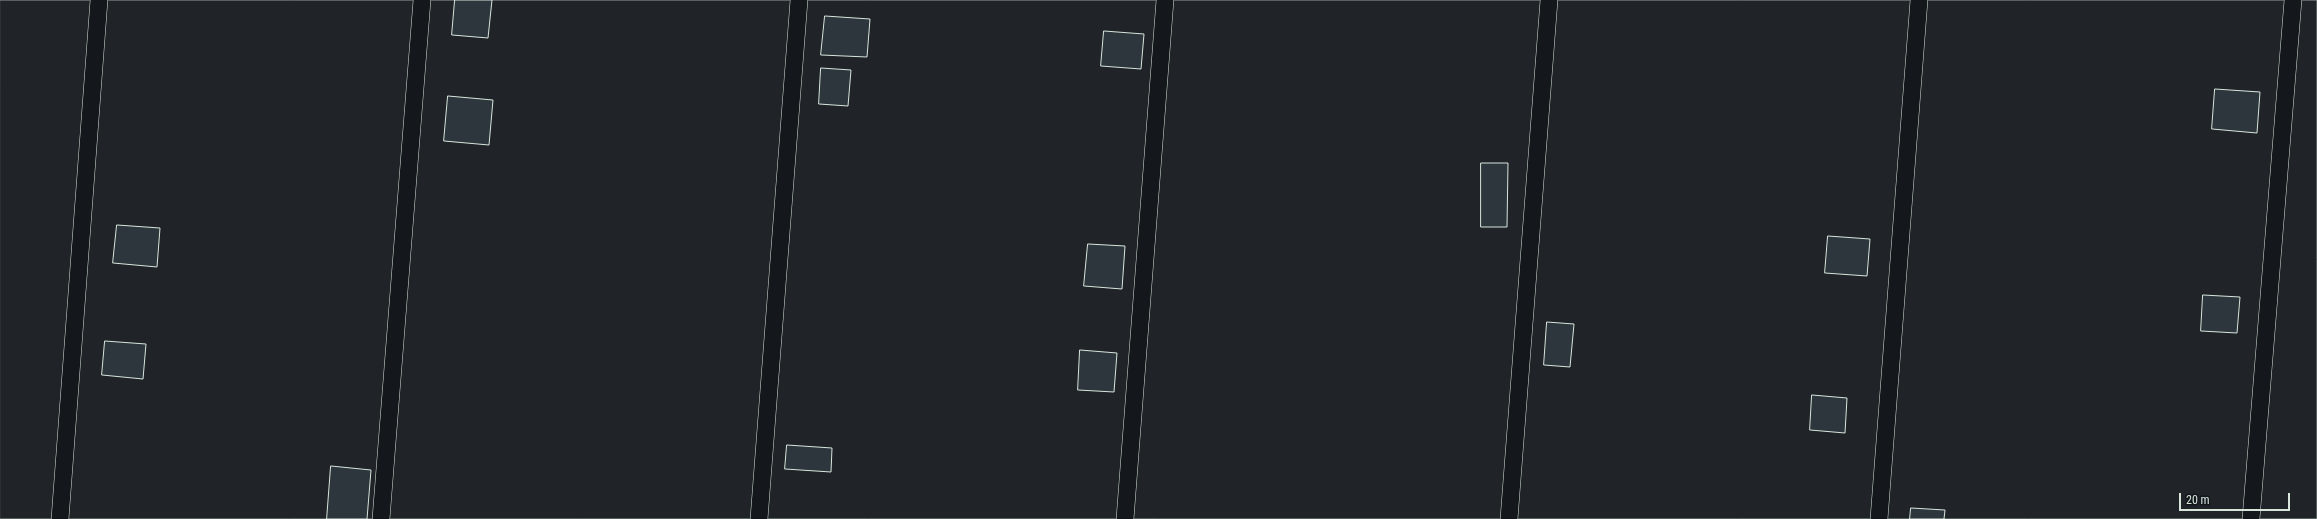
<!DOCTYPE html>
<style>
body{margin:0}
#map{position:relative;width:2317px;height:519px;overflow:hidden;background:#14181c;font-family:"Roboto Condensed",sans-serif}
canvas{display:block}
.scale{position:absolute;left:2179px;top:493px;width:111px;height:18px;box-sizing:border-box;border:2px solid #d8e6dc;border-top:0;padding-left:5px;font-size:12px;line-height:14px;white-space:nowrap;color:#d8e6dc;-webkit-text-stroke:3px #14181c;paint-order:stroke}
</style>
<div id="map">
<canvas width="2317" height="519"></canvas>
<div class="scale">20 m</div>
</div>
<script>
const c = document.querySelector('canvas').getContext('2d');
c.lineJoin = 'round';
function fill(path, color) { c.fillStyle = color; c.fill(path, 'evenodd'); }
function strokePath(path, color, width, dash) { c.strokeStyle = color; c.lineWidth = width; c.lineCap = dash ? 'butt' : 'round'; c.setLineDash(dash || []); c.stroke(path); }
const green = new Path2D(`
 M0,0H2317V519H0Z`);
fill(green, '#202428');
strokePath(green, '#939e99', 1);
const building = new Path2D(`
 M455,0H492L488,38L452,35Z
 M825,16L870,19L867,57L821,55Z
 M1104,31L1144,34L1141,69L1101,66Z
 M821,68L851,70L848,106L819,104Z
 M2215,89L2260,92L2257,133L2212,129Z
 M448,96L493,100L489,145L444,141Z
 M1481,163H1508L1507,227H1481Z
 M117,225L160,228L157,267L113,263Z
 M1828,236L1870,239L1867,276L1825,273Z
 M1088,244L1125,246L1122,289L1084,286Z
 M2203,295L2240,297L2237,333L2201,331Z
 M1547,322L1574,324L1570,367L1544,365Z
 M105,341L146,344L143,379L102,375Z
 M1080,350L1117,353L1114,392L1078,390Z
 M1812,395L1847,398L1845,433L1810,430Z
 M787,445L832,448L831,472L785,469Z
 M331,466L371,470L367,519H327Z
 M1911,508L1945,510L1944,519H1910Z`);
fill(building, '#2c363c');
strokePath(building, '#d8e6dc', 1);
const service = new Path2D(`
 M60,519L99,0
 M381,519L422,0
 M759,519L799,0
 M1125,519L1165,0
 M1509,519L1549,0
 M1879,519L1919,0
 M2251,519L2293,0`);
strokePath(service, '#d8e6dc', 18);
strokePath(service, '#14181c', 17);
</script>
